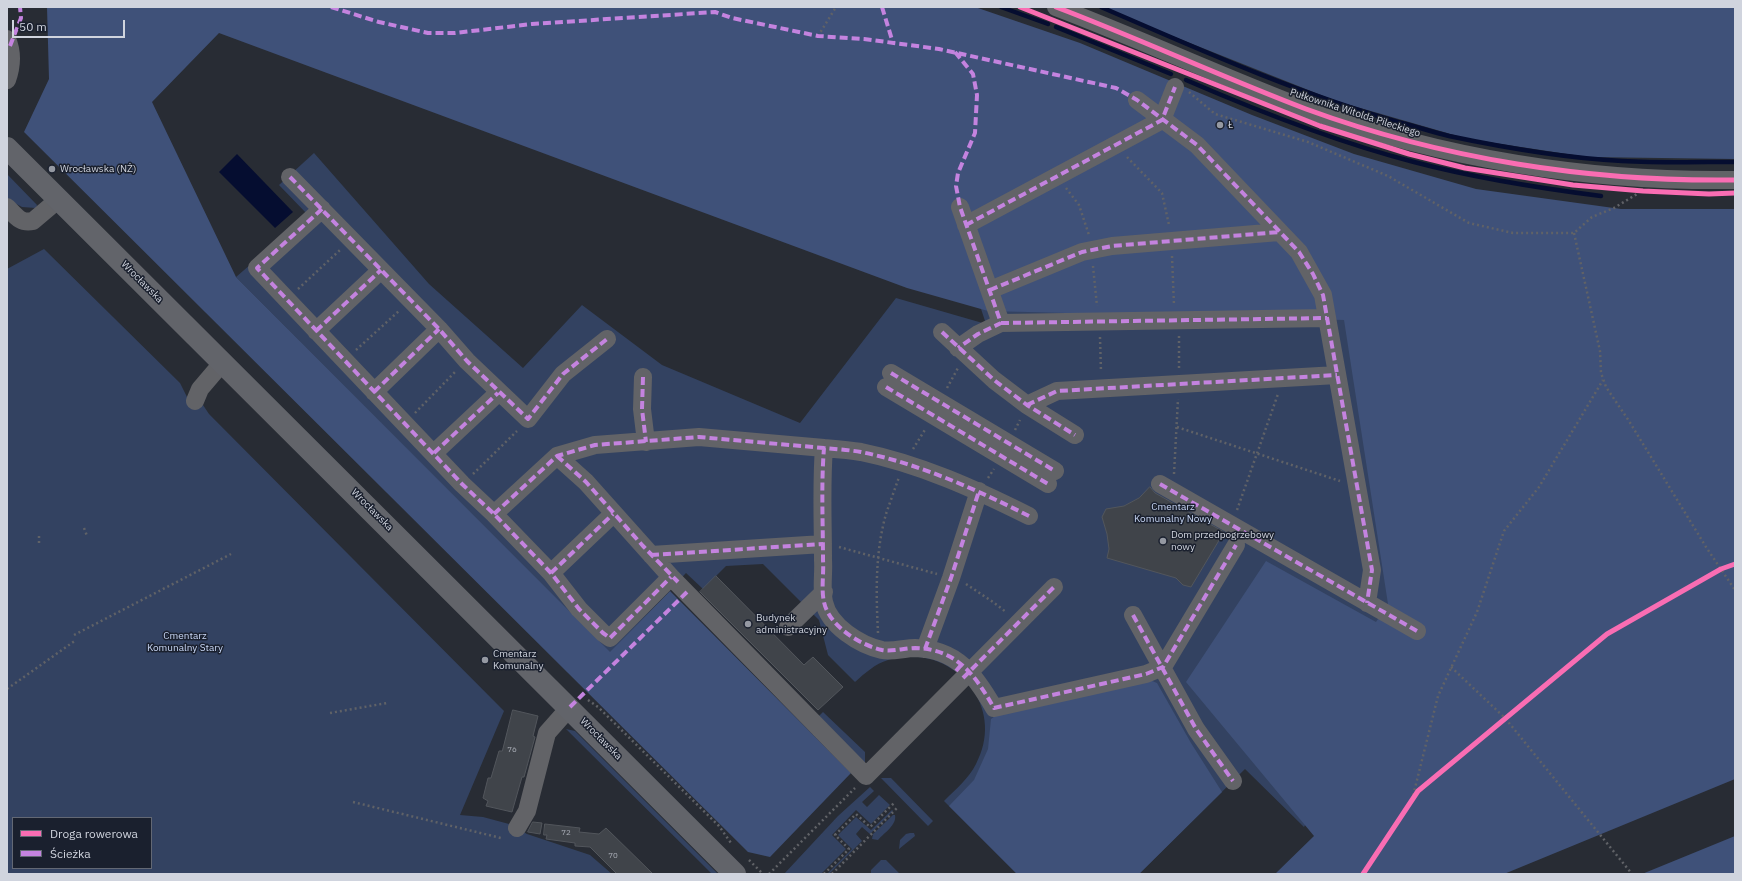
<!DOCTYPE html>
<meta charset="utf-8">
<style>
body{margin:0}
#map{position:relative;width:1742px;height:881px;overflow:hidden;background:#282c34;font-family:"IBM Plex Sans",sans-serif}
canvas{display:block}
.frame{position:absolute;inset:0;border:8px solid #d0d4de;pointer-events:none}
.legend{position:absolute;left:12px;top:817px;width:140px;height:52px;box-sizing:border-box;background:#1a202e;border:1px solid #636874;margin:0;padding:5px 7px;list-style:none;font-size:12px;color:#d0d4de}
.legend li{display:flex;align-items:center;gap:8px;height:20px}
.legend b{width:20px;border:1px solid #636874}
.scale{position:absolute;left:12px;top:20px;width:113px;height:18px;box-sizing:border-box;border:2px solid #d0d4de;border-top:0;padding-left:5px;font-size:12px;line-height:14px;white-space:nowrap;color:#d0d4de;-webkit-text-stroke:3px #1a202e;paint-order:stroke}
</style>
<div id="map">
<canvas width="1742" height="881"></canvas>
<div class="frame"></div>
<ul class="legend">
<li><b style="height:5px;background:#f96db3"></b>Droga rowerowa</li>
<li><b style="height:5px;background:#c483df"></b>Ścieżka</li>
</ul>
<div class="scale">50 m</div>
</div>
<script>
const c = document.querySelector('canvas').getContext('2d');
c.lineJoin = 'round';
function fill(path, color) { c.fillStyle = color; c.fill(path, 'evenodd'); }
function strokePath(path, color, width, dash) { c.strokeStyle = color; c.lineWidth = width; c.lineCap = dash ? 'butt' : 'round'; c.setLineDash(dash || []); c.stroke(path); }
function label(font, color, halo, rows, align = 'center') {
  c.font = font + ' "IBM Plex Sans",sans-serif'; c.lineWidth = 3; c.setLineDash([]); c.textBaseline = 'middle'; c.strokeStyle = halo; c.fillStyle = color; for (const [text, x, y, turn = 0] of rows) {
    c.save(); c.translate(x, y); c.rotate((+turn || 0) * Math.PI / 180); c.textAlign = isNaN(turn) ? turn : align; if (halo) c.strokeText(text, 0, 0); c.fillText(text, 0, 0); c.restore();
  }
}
fill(new Path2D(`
 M956,37L1536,424L1304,827L1245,769L1139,874H1017L944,801C955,790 969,778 976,764C1008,705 951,641 888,660C875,664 865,673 855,682L828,655L819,620L763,564L726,566L703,589L686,573L610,653L236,277L308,215L279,185L314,153L429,284L523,368L582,305L662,365L800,423L896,298L986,324L950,215Z
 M7,174L37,205L36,208L22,207L7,199Z
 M44,249L180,383L188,399L203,405L209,414L504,711L460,815L483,817L509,824L527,834L590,855L612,874H7V269ZM13,818H151V868H13Z
 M823,712L865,752V763L819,716Z
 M566,729L575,731L718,874H712Z
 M881,778H891L933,821L928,826Z
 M870,787L874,791L862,802L867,807L879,795L890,805L871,824L856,810L832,835L846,849L821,874H784L838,816Z
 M892,810L893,811L870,834L862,827L856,834L862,841L829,874H827L852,849L838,835L856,817L871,830Z
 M893,815H895C897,825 884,833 878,840L872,839L873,834Z
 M910,833H914L915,836L899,849L900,840L906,834Z
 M881,860H886L900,874H871V870Z`), '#334261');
fill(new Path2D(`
 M47,7H975L1080,43L1252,115L1354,154L1476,189L1621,209H1735V779L1504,874H1275L1314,836L1186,682L1266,561L1376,622L1388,604L1344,320L988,311L907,288L219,33L152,102L236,277L610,652L670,591L851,773L770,857L748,852L24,132L49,79Z
 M1103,7H1735V159L1587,157L1468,139L1336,101L1142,24Z
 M1150,680L1157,683L1191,743L1222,792L1139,874H1017L949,806L974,780L988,749L991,719L1001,712Z
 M1735,836V874H1642Z`), '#3f5179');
fill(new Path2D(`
 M237,154L293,212L275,228L219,172Z`), '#050d30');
strokePath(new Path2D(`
 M1001,7L1048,24
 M1101,7C1198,49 1296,93 1398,122C1415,126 1432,132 1449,136C1506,148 1564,158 1622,161C1660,163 1698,162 1735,162
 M1056,27L1171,74
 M1186,80C1260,112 1336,142 1414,162C1475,178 1538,188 1601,196`), '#050d30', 4.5);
const building = new Path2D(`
 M1150,487L1155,493L1224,532L1191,587L1183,585L1176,578L1107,558L1109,549L1107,534L1102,517L1106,509L1124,506L1139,498Z
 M716,576L804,665L813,657L843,687L818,710L700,592Z
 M513,710L538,716L533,736L535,737L524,777H522L512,812L486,806L488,801L483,798L488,778H491L499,751H502Z
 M533,822L542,823L540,834L528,832Z
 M545,824L580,828L579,832L599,834L606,828L653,874H617L590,847L575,846V843L546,839L547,835H544Z`);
fill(building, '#40444a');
strokePath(building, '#52565c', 1);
strokePath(new Path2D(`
 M818,36L836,7
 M1189,92L1215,114L1308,142L1388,176L1469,223L1513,233H1574L1592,217L1614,208L1637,194
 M1127,157L1162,193L1169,225
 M1066,188L1079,205L1089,235
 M1574,233L1600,351L1601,373L1606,387L1629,421L1706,547L1735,590
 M1172,256L1174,305
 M1093,266L1097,306
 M298,289L340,250
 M1179,336V369
 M1100,337L1101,372
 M356,350L400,310
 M947,388L958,368
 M415,413L456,371
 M1177,427L1340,481
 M1015,430L1020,420
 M913,449L926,428
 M473,474L517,431
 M1174,474L1178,399
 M988,478L994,469
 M1237,510L1278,394
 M84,528L87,536
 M39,543V535
 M839,547L937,574
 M966,584L993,602L1006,612
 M878,633C876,593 875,553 886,514C890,502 895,489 899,477
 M74,635L231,554
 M1451,667L1505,718L1632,874
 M7,689L76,640
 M588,700L598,707L719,826L731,843
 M330,713L387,703
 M1412,800L1438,696L1477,612L1504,531L1539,487L1603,380
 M353,802L501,838
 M749,860L763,874
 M769,874L855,788
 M824,874L849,849L835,835L856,814L870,827L894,803
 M832,874L898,807`), '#606267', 2.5, [2, 3]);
strokePath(new Path2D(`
 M1056,7C1140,39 1222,77 1306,109C1442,159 1590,182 1735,180
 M7,39C13,53 12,66 7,80
 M1137,100L1197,145L1299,252L1323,295L1372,570L1367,603
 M290,177L439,329L467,361L528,419L563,374L607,339
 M7,207C15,215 20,224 33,221L59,199
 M322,209L257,268L462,484L494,514L551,573L579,609L603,633L610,638L671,577
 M966,225L1162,120L1175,87
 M990,290L1082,252L1112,246L1279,232
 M1001,323L1327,318
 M316,331L381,270
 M942,332L994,380L1027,405L1075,435
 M958,348L978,334L1001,323L960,207
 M891,373L1055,471
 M643,377L642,409L646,442
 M886,387L1048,484
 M374,392L439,329
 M195,401L200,389L223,362
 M1027,405L1057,391L1337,375
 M434,453L498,393
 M557,456L586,482L671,577L866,776L1054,587
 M1160,484L1417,631
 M494,514L557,456L595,445L699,437L824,448
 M1029,516C975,489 920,464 861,452C849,450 836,449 824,448C821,485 823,522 823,560C824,573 821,589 824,602C829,626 860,645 882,650C892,652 905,648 915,648C957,649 975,675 994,708L1146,674L1163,667L1236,545
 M651,555L823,544
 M551,573L613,514
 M1133,615L1196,729L1233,781
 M788,627L824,592
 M925,649L951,578L979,491
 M517,828L527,811L547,733L570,707`), '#626367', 18);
strokePath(new Path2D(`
 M7,148L735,874`), '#62646a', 22);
strokePath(new Path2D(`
 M331,7L379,22L428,33H455L532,24L715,12L732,18L818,36L864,39L939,49L1116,88L1137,100L1197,145L1299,252L1313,274L1323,295L1372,570L1367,603
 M882,7L893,43
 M10,46L21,18L20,7
 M955,52L973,74L977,95L975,133L958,173L956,186L960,207L1001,323L978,334L958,348
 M290,177L439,329L467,361L528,419L563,374L607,339
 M322,209L257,268L462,484L494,514L551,573L579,609L603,633L610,638L671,577
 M966,225L1162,120L1175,87
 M990,290L1082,252L1112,246L1279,232
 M1001,323L1327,318
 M316,331L381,270
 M942,332L994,380L1027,405L1075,435
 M891,373L1055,471
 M643,377L642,409L646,442
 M886,387L1048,484
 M374,392L439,329
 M1027,405L1057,391L1337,375
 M434,453L498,393
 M557,456L586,482L643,546L678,582
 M1160,484L1417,631
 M494,514L557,456L595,445L699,437L824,448
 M1029,516C975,489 920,464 861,452C849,450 836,449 824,448C821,485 823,522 823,560C824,573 821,589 824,602C829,626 860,645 882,650C892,652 905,648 915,648C957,649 975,675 994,708L1146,674L1163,667L1236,545
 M651,555L823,544
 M551,573L613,514
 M1133,615L1196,729L1233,781
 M925,649L951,578L979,491
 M956,671L962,664
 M963,678L1054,587
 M570,707L687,592`), '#c483df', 4, [8, 4]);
strokePath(new Path2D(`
 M1020,7L1320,126L1409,154L1465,168L1573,185L1643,191L1709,194L1735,193
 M1056,7C1140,39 1222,77 1306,109C1442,159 1590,182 1735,180
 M1363,874L1418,791L1607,634L1721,569L1735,564`), '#f96db3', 5);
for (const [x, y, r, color] of [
 [1220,125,4,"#9599a2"],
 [52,169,4,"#9599a2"],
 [1163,541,4,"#9599a2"],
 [748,624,4,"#9599a2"],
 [485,660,4,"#9599a2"]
]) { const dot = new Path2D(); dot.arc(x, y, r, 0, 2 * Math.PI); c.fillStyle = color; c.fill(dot); strokePath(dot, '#1a202e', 1.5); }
label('8px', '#acb0b9', null, [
 ["76",512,750],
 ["72",566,833],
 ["70",613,856]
]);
label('10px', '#d0d4de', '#1a202e', [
 ["Pułkownika Witolda Pileckiego",1355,113,18],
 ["Wrocławska",142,282,45],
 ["Wrocławska",372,510,45],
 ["Wrocławska",601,739,45]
]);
label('10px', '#d0d4de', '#1a202e', [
 ["Ł",1228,125],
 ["Wrocławska (NŻ)",60,169],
 ["Dom przedpogrzebowy",1171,535],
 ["nowy",1171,547],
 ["Budynek",756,618],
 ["administracyjny",756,630],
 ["Cmentarz",493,654],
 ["Komunalny",493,666]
], 'left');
label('10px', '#c9d7f5', '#1a202e', [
 ["Cmentarz",1173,507],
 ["Komunalny Nowy",1173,519],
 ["Cmentarz",185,636],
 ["Komunalny Stary",185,648]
]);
</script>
